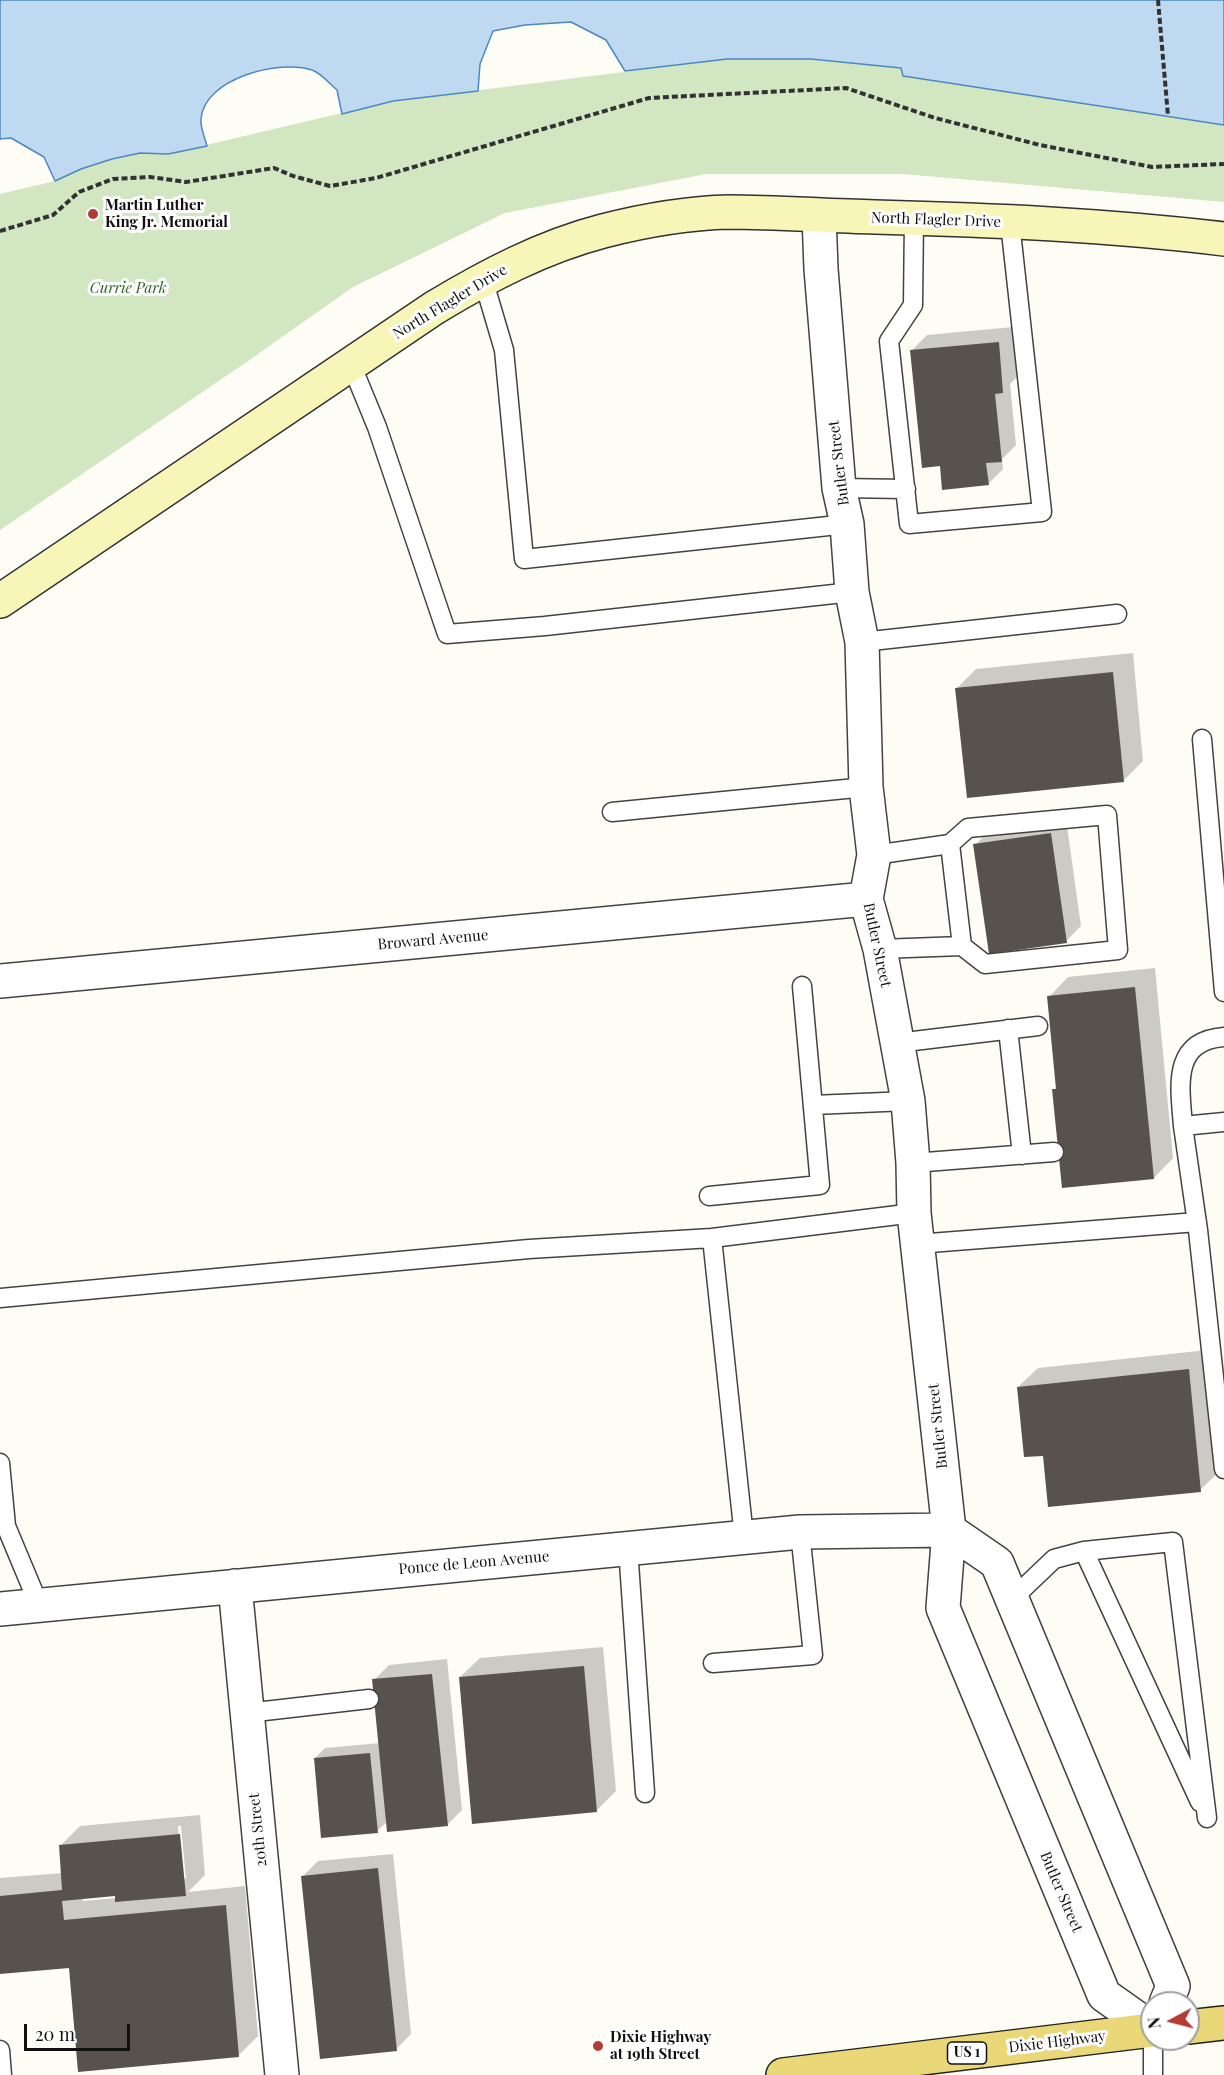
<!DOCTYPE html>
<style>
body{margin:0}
#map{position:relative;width:1224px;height:2075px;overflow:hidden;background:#fefdf5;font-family:"Playfair Display",serif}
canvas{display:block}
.north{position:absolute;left:1140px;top:1991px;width:60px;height:60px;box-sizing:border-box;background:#fff;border:2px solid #9f9f9f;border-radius:50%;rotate:263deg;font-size:16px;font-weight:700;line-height:24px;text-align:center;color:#101010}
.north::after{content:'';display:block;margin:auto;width:21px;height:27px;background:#b23b36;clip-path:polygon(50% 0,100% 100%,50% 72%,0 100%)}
.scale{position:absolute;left:24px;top:2024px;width:106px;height:27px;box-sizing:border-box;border:3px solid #101010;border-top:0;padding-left:8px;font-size:18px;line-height:21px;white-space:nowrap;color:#101010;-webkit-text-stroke:4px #fff;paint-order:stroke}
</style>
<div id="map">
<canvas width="1224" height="2075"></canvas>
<div class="north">N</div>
<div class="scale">20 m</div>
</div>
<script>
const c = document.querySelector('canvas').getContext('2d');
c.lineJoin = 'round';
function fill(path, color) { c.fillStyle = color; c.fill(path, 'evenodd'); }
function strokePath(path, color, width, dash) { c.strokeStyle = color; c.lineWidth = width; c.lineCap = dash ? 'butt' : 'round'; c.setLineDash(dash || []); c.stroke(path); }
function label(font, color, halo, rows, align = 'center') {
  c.font = font + ' "Playfair Display",serif'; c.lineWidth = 6; c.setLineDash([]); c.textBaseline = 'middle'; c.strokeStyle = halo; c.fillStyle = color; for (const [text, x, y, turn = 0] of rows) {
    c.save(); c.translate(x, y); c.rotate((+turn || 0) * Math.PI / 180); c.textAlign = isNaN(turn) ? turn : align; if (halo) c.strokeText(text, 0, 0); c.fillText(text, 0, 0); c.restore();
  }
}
fill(new Path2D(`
 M727,59H811L901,68L903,76L1224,125V202L903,174H706L505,213L353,287L248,361L0,530V194L55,181L81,169L111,159L140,153L168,154L393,101Z`), '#d1e6c1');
const water = new Path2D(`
 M0,0H1224V125L903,76L901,68L811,59H727L625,71L606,40L571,22L525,25L493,31L480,64L478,91L393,101L342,114L337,90C330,84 321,73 312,70C280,59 204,78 201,119C200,127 205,138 207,146L168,154L140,153L112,159L81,169L55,181L44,157L11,138L0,139Z`);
fill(water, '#bed9f0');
strokePath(water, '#4d88c0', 1.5);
fill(new Path2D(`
 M1013,327L1018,376L1010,384L1016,445L1002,459L1003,469L988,484L941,464L912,350L927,335Z
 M1133,653L1143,761L1124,780L956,689L976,669Z
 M1066,819L1081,926L1066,941L975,845L990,830Z
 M1155,968L1173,1158L1154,1178L1054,1090L1057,1086L1049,997L1068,977Z
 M1208,1350L1220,1471L1200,1490L1018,1387L1038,1368Z
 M603,1647L616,1791L596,1811L460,1677L480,1658Z
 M447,1659L462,1810L447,1825L388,1821L377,1831L315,1758L325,1748L380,1743L374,1680L389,1665Z
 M200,1815L205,1875L188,1892L245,1886L258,2036L238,2056L70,1966L0,1972V1878L62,1873L60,1846L80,1826ZM178,1826H181L186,1879H183ZM116,1894V1898L83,1901V1897Z
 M393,1854L411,2034L396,2049L303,1876L318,1861Z`), '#0003');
fill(new Path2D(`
 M999,342L1003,393L995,394L1002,462L986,463L989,485L942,490L940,466L922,468L910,350Z
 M1113,672L1124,782L967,798L955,688Z
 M1051,833L1067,943L989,954L973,844Z
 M1135,987L1154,1179L1062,1188L1052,1089H1056L1047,996Z
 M1189,1369L1201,1492L1048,1507L1043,1456L1024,1457L1017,1387Z
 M584,1666L597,1812L472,1824L459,1677Z
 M432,1674L448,1826L387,1832L372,1679Z
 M370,1753L378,1833L321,1838L314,1758Z
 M180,1834L186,1896L115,1902V1896L62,1901L64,1920L226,1905L239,2057L78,2072L69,1968L0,1974V1896L62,1890L59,1845Z
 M378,1868L397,2051L320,2059L301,1876Z`), '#58524e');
const lane = new Path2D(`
 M914,218L913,305L889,341L909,524L1042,512L1010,223
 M483,279L504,350L524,559L847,524
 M351,364L377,427L447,634L545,626L852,592
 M839,488L906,489
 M862,642L1117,614
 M1202,739L1224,992
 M612,812L866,787
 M950,844L962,946
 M874,855L950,844L968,828L1107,815L1118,950L985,964L962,946L880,949
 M1008,1029L1022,1155
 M1224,1037C1171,1041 1180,1087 1183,1126L1224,1122
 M897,1043L1038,1026
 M813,1105L908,1101
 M1183,1126L1198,1230L1224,1469
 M913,1163L1054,1152
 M709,1196L820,1185L802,986
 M917,1244L1197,1222
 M0,1298L529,1249L712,1238
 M0,1463L6,1526L39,1605
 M744,1537L712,1238L914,1213
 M628,1548L645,1793
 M1084,1551L1200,1802
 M1012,1599L1054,1559L1084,1551L1173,1542L1207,1818
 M713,1663L813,1655L800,1532
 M247,1713L369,1699
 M0,2050L2,2075
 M1153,2075V2039`);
const street = new Path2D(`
 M819,216L821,269L839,488L847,524L852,592L862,642L866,787L874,855L866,899L880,949L908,1101L913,1163L914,1213L949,1530L943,1608L1104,1995L1152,2029
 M0,981L866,899
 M949,1530L997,1563L1173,1986L1166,2003
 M235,1586L282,2075
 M0,1609L800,1532L949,1530`);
const secondary = new Path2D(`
 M0,601L434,308C487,276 542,247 603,231C642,221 688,213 729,212C777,212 826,216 875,217C991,220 1108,225 1224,239`);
const primary = new Path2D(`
 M1188,2027L1224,2023
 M783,2075L1152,2030`);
strokePath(lane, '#434343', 21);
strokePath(street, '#434343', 36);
strokePath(secondary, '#323232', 36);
strokePath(primary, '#212121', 36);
strokePath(new Path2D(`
 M1158,0L1168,116
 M0,231L53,215L79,192L113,179L150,177L186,182L274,168L293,176L330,186L376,178L649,98L846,88L935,118L1040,145L1152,167L1224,164`), '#323232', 4, [6, 3]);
strokePath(lane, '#fff', 18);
strokePath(street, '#fff', 33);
strokePath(secondary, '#f7f5b7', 33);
strokePath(primary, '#ead878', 33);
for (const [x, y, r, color] of [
 [93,214,6,"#b23b36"],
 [598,2046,6,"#b23b36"]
]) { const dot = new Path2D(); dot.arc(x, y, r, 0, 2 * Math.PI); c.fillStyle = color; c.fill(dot); strokePath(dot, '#fff', 2); }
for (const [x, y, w] of [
 [967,2053,39]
]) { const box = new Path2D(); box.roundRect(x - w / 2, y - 11, w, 22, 4.5); c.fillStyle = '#fff'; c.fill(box); strokePath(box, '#101010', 1.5); }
label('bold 14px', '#101010', null, [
 ["US 1",967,2053]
]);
label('bold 15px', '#101010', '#fff', [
 ["Martin Luther",105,205],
 ["King Jr. Memorial",105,222],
 ["Dixie Highway",610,2037],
 ["at 19th Street",610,2054]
], 'left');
label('15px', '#101010', '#fff', [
 ["North Flagler Drive",936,220,2],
 ["North Flagler Drive",450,302,-31],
 ["Butler Street",839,463,-97],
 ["Broward Avenue",433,940,-5],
 ["Butler Street",877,945,78],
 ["Butler Street",938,1426,-96],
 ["Ponce de Leon Avenue",474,1563,-5],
 ["20th Street",258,1830,-96],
 ["Butler Street",1061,1892,67],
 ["Dixie Highway",1057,2042,-7]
]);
label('italic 15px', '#2e6226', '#fff', [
 ["Currie Park",128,288]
]);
</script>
